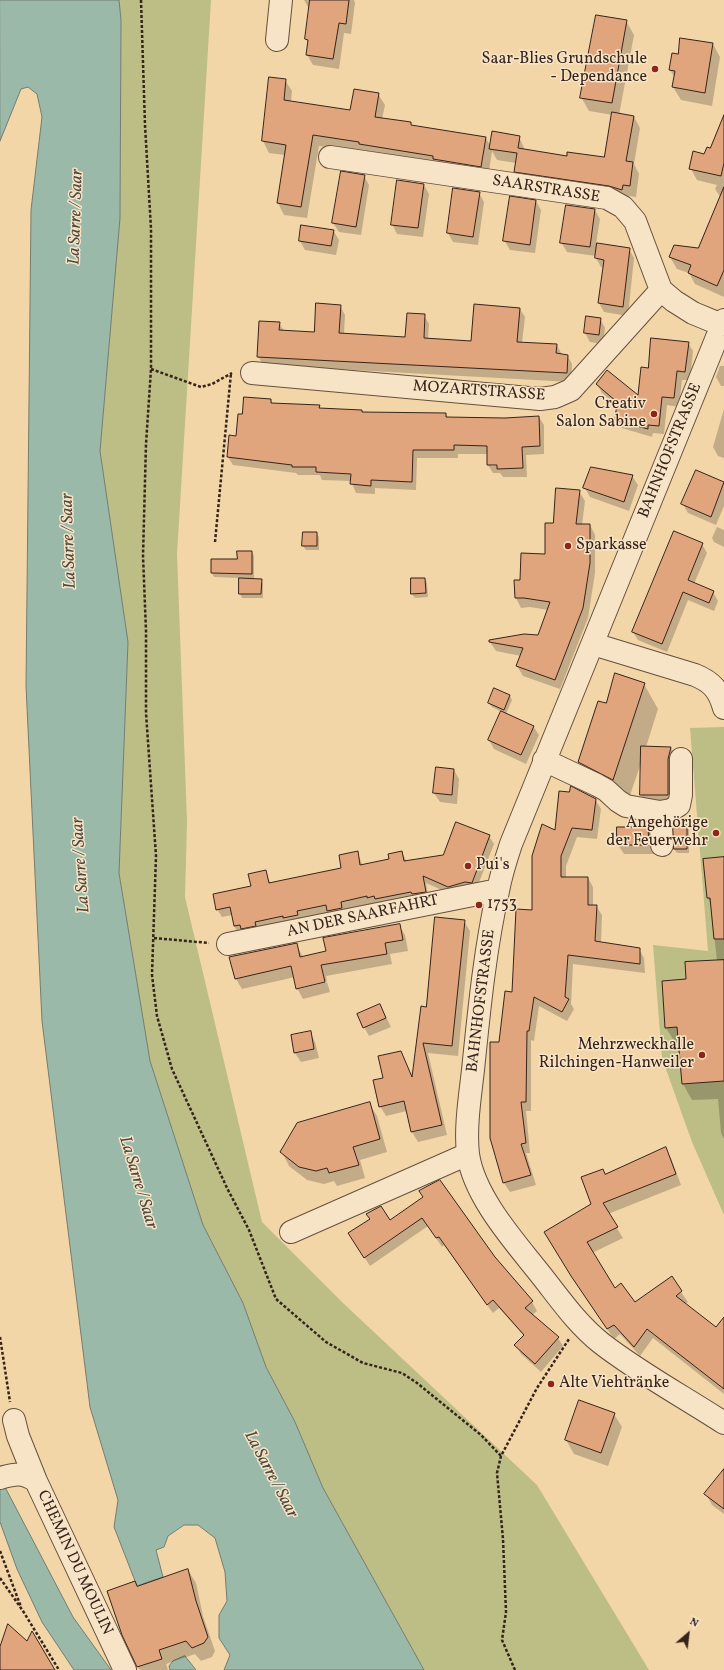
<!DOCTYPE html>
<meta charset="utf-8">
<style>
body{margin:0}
#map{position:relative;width:724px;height:1670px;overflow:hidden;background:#f3d6a8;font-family:Vollkorn,serif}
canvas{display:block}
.north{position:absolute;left:668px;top:1614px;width:40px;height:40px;-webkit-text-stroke:3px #f7e4c6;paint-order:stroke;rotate:28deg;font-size:11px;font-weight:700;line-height:16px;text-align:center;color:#36231b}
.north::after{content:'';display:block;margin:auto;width:14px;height:18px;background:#36231b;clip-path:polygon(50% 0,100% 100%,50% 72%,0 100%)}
</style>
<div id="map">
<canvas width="724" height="1670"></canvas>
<div class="north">N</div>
</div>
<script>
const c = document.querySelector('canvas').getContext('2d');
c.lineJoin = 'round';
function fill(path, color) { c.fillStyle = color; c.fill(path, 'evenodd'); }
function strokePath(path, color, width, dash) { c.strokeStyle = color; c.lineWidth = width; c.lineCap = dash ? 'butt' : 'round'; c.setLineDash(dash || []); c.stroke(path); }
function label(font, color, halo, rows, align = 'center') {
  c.font = font + ' Vollkorn,serif'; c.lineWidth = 3; c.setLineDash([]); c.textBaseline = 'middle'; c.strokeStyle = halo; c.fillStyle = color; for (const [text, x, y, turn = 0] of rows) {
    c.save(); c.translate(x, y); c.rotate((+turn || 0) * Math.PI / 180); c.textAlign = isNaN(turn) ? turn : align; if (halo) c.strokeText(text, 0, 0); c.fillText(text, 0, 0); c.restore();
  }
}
fill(new Path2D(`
 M119,0H211L177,554L187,821L185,897L262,1222L343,1303L537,1485L649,1670H424L323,1488L295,1422L266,1367L243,1303L203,1225L150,1061L119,873L128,642L100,451L120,218L121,20Z
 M724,727V1215L692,1142L662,1058L653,945L708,951L690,728Z`), '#bdbd86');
const water = new Path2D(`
 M0,0H119L121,20L120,218L100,451L128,642L119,873L150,1061L203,1225L243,1303L266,1367L295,1422L323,1488L424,1670H224L230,1655L219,1638V1615L227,1601L225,1572L215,1538L198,1525H184L168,1536L164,1547L156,1550L163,1577L137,1586L114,1527L118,1500L90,1407L42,1021L26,686L31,210L42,117L37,94L28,87L21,89L0,141Z
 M0,1471L6,1489L73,1617L111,1670H74L42,1622L17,1569L0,1522Z
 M185,1656L196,1670H170L169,1666L173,1661Z`);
fill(water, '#9bb9a9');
strokePath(water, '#737d70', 1);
fill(new Path2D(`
 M304,0H354L355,3L351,34L344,33L339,69L313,65L307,55L309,44L306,39L310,10Z
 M626,21L634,35L619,115L634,117L640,128L634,164L639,174L636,197L629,196L628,201L521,182L515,171L516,163L497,160L492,151L488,178L364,153L319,146L307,218L284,215L278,203L285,155L269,153L263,141L285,80L292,91L291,102L351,111L378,94L385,105L382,119L411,123L413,127L485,137L491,147L519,137L525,150L567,157L605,159L613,115L589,111L581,97Z
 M713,44L720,57L712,106L681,100L673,87L675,78L670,70L679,55Z
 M724,143V297L695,284L689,273L677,269L670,257L699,249L721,198L715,189L717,185L697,180L691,169L711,149Z
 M364,176L369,185L361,235L339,232L333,223Z
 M424,185L429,194L423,237L397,234L392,224Z
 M479,193L484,202L478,245L453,242L448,233Z
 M536,201L541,210L535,253L510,250L504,240Z
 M595,210L600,219L596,244L629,249L634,258L628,316L604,312L599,303L604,268L601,267L596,258V256L567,252L561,242Z
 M302,226L333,230L339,240L336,255L305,250L300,241Z
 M340,306L345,315L344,334L406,338L424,315L429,324L428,339L472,342L520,309L525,317L522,343L557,345L562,355H567L572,364L571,382L263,365L258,356L279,323L284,331L315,333Z
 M600,319L605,328L603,344L590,342L585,333Z
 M688,343L693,351L690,380H682L679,407L667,405L664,434L653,433L652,437L622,428L616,419L618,406L602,393L597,384L639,397L649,369Z
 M720,366H724V386H721L716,377Z
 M271,400L273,404L319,406L321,410L362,413L446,414L448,418L505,419L539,417L544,425V454L526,455L527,477H503L500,473H493L488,465V454H458V458H417L416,490L375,488V494L356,493L351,481L322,480L320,475H298L296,473L233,465L228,457L237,437L243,415ZM491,464L502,465L491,466Z
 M724,409V458L718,456L713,447Z
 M696,471L724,483V506L716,525L688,513L683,504Z
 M632,476L638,485L629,511L590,497L585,488Z
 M579,491L585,501L582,525H590L595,535V573L588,618L560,689L523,676L517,666L521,656L496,651L490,642L539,636L548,610L530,607L521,608L516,598L521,581L546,555L554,524Z
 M717,527L724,530V547L714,542L712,538Z
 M316,533L319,537V550H306L303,546Z
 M702,544L707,553L694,584L713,592L718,601L714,611L688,600L667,652L638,640L633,632Z
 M252,552L254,556V580H261L263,584V598H242L240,593V578L214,577L212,573Z
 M425,579L427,583L428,597L415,598L412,594Z
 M644,684L658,709L646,747L671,748L676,757L673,804H646L641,795V763L627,804L594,787L579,762Z
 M495,689L510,696L512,700L506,714L533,726L539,735L526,764L494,749L489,740L502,712L492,707L489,703Z
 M454,770L459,779L457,804L440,802L434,793Z
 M595,799L601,809L597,839L577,837L566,866V878H588L593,887V906H596L602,915L601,942L639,949L644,958L645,973L573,964L571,1004L574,1009L567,1021L539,1006L534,1041L531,1040V1111H526L530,1153H526L536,1185L510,1192L504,1183L491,1138L500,1043L556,831Z
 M674,826H686L689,830V853H677L674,849Z
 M648,828L653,837L654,854H624L618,845Z
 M489,836L494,844L476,890L453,895L426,883L429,900L373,905L372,904L239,934L234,926L232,915L222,917L217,909L252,887L265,872L271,884L342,869L357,852L363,866L390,860L402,852L407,862L444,856Z
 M724,858V1139L721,1133L718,1099L692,1100L683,1084L680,1044H676L666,1028L687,980L717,961L711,904L708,898L704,860Z
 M464,921L470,931L458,1056L428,1053L447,1135L418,1142L412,1132L407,1111L386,1116L380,1106L384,1079L400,1052L413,1078L427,1008Z
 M399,925L405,935L408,951L390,954L392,964L326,976L327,981L299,987V989L327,982L330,992L303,999L297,988L295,977L242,989L236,979L296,944L303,957L327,952Z
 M380,1005L391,1027L369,1036L364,1027Z
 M310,1032L315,1042L319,1058L301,1062L295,1053L292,1036Z
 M369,1103L377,1116L387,1152L360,1160L365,1178L337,1186L334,1181L324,1184L307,1180L289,1166L282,1152Z
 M665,1148L671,1158L681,1185L608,1214L623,1238L592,1253L614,1289L635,1304L671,1278L688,1302L685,1304L716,1328L724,1319V1394L653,1338L640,1356L620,1334L614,1339L578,1286L551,1242L593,1204L605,1175Z
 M424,1198L495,1258L532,1302L537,1311L532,1315L558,1338L563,1346L541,1372L521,1354L516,1345L524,1336L499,1308L493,1313L444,1245L442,1247L428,1226L370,1266L355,1243L390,1222Z
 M614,1414L622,1427L608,1466L574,1454L566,1440Z
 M724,1471V1514L712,1505L706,1494Z
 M188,1570L196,1583L203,1616L215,1651L212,1657L201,1661L195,1654L166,1664L168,1670H140L138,1667L137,1587Z`), '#0003');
const building = new Path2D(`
 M310,0H349L346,24L339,23L333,59L306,55L308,40L305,39Z
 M596,15L627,20L612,103L580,98Z
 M680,38L713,43L705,93L672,87L675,71L669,70L672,53L678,54Z
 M269,77L286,79L284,100L350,110L354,89L379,93L375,117L411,122V125L486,137L481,167L433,159V156L359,144V142L313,135L301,207L277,203L286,145L262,141Z
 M612,112L634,116L626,161L633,162L630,186L623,185L622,190L609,186L514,172L517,153L489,149L492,131L520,136L518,148L567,156V152L604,157Z
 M724,115V163L721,176L689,169L693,151L704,154L707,147L710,148Z
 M341,171L365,175L356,227L332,223Z
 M397,180L424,184L418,228L391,225Z
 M724,187V270L717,286L688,273L691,265L669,257L674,245L698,248Z
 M453,188L480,192L473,237L447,233Z
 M510,196L536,200L530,245L503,241Z
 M566,205L595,209L590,247L560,243Z
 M301,225L334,230L331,246L299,241Z
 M597,243L630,248L623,307L598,303L604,260L595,258Z
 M316,303L341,305L339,333L405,337L407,313L425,314L424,338L471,341L474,304L520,308L517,342L557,344L556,353L568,355L567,373L257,357L259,321L280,322L279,330L314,332Z
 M586,316L601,318L599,335L584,333Z
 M651,338L689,342L685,372L677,371L674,398L662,397L659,426L648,425V429L615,420L617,402L596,384L607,370L638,395L641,367L648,368Z
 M244,397L271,399V403L320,405L319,408L362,410V412L446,413V417L505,418L539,416L540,446L522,447L523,468L497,469V465H487V446L454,445V450H413L412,482L371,480V486L350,484L351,474L316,472V467H292V465L227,457L229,435L236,436L238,414H242Z
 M591,467L633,475L624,502L583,488Z
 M696,470L724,482L711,517L681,504Z
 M556,488L580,490L576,524H590V563L583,608L555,680L516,666L523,648L489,642V640L524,634L538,635L550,602L524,598H515L514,580H520L521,553L545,554V523H553Z
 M674,531L703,543L688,580L714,591L709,603L683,592L662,644L632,632Z
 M303,532H317V546H302Z
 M237,551H252V574L211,573V559H237Z
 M239,578L262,579L261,594H239Z
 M411,578H425L426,593L411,594Z
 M615,673L645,683L613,780L578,762L598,701L606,703Z
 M494,688L510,695L504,710L488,703Z
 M501,711L534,726L521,755L488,740Z
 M641,746L671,747L668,759V795H640Z
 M436,767L454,769L452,795L433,793Z
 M571,786L596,799L592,830L572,828L561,856V877H588V905H597L595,941L640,948V964L568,955L565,997L569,999L562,1012L534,997L529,1031H527L526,1102H521L526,1143L521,1144L531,1175L503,1183L490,1138V1042H499L505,991L512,992L516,909L532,910V856L542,824L555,830L559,791L569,792Z
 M456,822L490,835L472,883L465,882L448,887L423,876L426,892L412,894L411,892L375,899L374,896L367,898V896L341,902L342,908L327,911L326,905L297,911L298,915L283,918V916L255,922L256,926L241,929L240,925L234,926L230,907L216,910L213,894L251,886L248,874L266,870L269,883L283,880L341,868L339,855L358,851L360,865L389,859L388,854L402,851L404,861L443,855Z
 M673,825H687V849H674Z
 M617,827H648L649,845H617Z
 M724,857V939H714L710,898H707L703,859Z
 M435,917L465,920L452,1046L423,1043L442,1125L411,1132L404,1101L379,1107L373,1080L383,1078L378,1056L401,1051L412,1077L421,1006L426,1007Z
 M400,924L403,940L385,943L387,954L321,965L325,982L296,989L291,966L235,979L229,957L297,943L300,957L326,951L323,938Z
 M724,960V1081L682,1084L677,1027L665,1028L662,981L686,979L685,962Z
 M380,1004L386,1018L363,1028L357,1014Z
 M311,1031L314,1049L294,1053L291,1035Z
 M370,1102L380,1139L353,1147L359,1165L329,1173L327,1168L316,1171L299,1167L280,1152L297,1123Z
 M666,1147L676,1174L603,1203L618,1227L587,1242L615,1288L621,1283L635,1302L672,1276L682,1291L676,1296L716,1327L724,1317V1389L647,1329L634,1347L614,1325L607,1329L571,1276L544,1232L591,1204L581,1177L603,1169L605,1174Z
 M440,1180L495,1257L533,1301L525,1308L559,1337L535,1364L514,1345L524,1335L493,1300L487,1305L439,1237L436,1238L422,1218L364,1258L348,1233L370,1219L366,1214L381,1206L390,1220L423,1197L419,1191Z
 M579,1400L615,1413L601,1453L565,1440Z
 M724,1469V1509L704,1494Z
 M188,1569L196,1601L208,1637L204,1643L192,1648L186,1641L159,1650L162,1659L137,1667L122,1635L107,1591L135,1581L137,1586Z
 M8,1624L27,1641L32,1631L55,1670H0V1647Z`);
fill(building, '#e1a57e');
strokePath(building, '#36231b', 1);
const minor = new Path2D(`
 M277,40L281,0
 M330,157L607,198L623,207L635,221L661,290L674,301L693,313L722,325
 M724,320L511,844C506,859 501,875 498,891C485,949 479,1011 473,1070C470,1097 465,1127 468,1154C474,1197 515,1242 541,1275C560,1299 577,1324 601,1343C638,1372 684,1397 724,1423
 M252,373L540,399L555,397L571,390L661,290
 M593,644L695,675C712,682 719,690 724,708
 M544,760L597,785L606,790L618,801L626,806L660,812L671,810L679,805L681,795V759
 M660,812L662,845
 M228,944L498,890
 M291,1232L468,1154
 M14,1420L18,1436L36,1481
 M0,1478C15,1474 22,1472 36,1481L125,1670`);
strokePath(minor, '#65503e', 24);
strokePath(new Path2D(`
 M141,0L145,125L151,229V369L146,444L143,556L146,631V713L156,856L152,975L157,1016L172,1069L227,1188L249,1230L276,1299L326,1342L363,1363L402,1373L417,1383L481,1435L501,1456
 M151,369L201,387L212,384L232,373
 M215,542L231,373
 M154,938L209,943
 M0,1337L10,1402
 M0,1551L21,1607
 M0,1578L23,1611L59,1670
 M515,1670L502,1640L506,1612L503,1539L497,1473L501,1456L537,1388L569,1339`), '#36231b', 2.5, [3, 2]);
strokePath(minor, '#f7e4c6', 22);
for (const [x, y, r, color] of [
 [655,69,4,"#8f2418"],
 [654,414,4,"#8f2418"],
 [568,546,4,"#8f2418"],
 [716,833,4,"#8f2418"],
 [468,866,4,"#8f2418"],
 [479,905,4,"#8f2418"],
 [702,1055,4,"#8f2418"],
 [551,1384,4,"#8f2418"]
]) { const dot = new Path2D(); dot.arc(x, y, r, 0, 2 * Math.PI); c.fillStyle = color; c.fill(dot); strokePath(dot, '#f7e4c6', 1.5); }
label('16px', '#36231b', '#f7e4c6', [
 ["Saar-Blies Grundschule",647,60],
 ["- Dependance",647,78],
 ["Creativ",646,405],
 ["Salon Sabine",646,423],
 ["Sparkasse",576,546,"left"],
 ["Angehörige",708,824],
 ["der Feuerwehr",708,842],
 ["Pui's",476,866,"left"],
 ["1753",487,905,"left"],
 ["Mehrzweckhalle",694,1046],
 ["Rilchingen-Hanweiler",694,1064],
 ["Alte Viehtränke",559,1384,"left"]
], 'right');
label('16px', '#36231b', '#f7e4c6', [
 ["SAARSTRASSE",546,190,9],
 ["MOZARTSTRASSE",479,392,4],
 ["BAHNHOFSTRASSE",671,451,-68],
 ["AN DER SAARFAHRT",363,917,-12],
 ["BAHNHOFSTRASSE",482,1001,-83],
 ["CHEMIN DU MOULIN",74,1563,65]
]);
label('italic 17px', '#4f483e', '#f7e4c6', [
 ["La Sarre / Saar",77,217,-88],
 ["La Sarre / Saar",70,541,-92],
 ["La Sarre / Saar",82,865,-94],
 ["La Sarre / Saar",137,1183,73],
 ["La Sarre / Saar",270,1475,62]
]);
</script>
